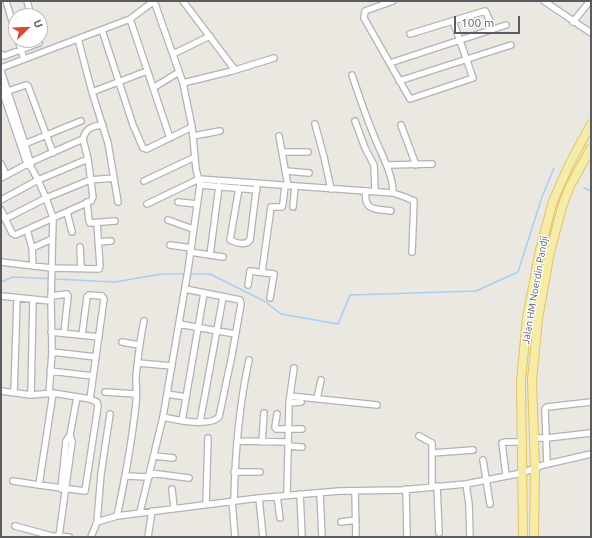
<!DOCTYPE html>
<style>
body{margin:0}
#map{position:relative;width:592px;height:538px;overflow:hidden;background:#eae8e0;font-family:Ubuntu,sans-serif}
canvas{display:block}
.frame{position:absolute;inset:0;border:2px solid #595b5f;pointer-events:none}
.north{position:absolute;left:8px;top:8px;width:40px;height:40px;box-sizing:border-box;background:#fff;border:1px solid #bdbdbf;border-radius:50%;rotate:67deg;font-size:11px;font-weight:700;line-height:16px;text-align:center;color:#595b5f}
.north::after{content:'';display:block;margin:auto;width:14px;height:18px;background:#d64c3a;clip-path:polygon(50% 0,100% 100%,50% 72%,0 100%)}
.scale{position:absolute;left:454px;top:16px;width:66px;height:18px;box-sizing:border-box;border:2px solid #595b5f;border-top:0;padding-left:5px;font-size:12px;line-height:14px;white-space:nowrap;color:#595b5f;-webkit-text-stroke:3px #fff;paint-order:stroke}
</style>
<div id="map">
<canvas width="592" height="538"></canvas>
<div class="frame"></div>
<div class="north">U</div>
<div class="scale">100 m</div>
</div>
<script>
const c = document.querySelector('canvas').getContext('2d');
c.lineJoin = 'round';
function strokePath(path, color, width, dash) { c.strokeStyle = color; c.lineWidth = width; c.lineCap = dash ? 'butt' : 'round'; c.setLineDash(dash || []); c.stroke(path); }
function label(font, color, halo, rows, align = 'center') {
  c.font = font + ' Ubuntu,sans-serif'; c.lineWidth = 3; c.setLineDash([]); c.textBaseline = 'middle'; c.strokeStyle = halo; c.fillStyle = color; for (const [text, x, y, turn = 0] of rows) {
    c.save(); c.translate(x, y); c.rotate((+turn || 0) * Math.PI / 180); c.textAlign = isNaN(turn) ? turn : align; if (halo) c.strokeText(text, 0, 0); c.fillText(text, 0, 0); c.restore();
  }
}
strokePath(new Path2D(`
 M584,188L591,191
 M190,274H210L264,301L281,314L338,324L350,295L476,291L518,272L542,197L554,168
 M1,282L13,277L115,282L161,274H186`), '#a5cff6', 1.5);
const minor = new Path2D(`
 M6,1L16,34
 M27,1L31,16
 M183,1L235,70
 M393,1L365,11L364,18L410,99L473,78L453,21
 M544,1L591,33
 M130,19L170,138
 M573,22L590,1
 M102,30L133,125L143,148L147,149L192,127
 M410,34L485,11L486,12L493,29
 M78,39L92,92L108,143L118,202
 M18,40L24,59
 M1,54L4,56L39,43L38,40
 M173,54L210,36
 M390,63L506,25
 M1,68L130,19L154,1
 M1,71L25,144L31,165
 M352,75C359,96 366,117 375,138C382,156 393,174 393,193
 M399,81L511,45
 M183,83L232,71L274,58
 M1,87L27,164L31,167L38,180L46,198L53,218L51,301L52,352L49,394
 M153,88L179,72
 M5,92L26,85L28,86L53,153
 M92,92L147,71
 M355,121L365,148L374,165L375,191
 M315,124L324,157L331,189
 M401,125L416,165
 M193,136L220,131
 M279,136L288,186
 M83,139C86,128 92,126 103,125
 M22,145L81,121
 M282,152H308
 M1,164L6,175
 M387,165L432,164
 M286,171L309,173
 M1,178L31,162L83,139L88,159L93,197L91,201L15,235L12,233L1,210
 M144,181L195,157
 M200,185L257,190
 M239,188L230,240C236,243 246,246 250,240L257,184
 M366,191C363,211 376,209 391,211
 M1,200L38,180L88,159
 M87,202L89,221L90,223L115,221
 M178,202L197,204
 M147,204L199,179L393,193L405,197L414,201L412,252
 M293,207L295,186
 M67,212L72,232
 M5,219L46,198L90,180L114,178
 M168,220L193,229
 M27,230L32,248L33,266
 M98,242L111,241
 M170,245L191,248
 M80,247L81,268
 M32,248L52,239
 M190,252L223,257
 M210,255L219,186
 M1,262L51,268L99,269L100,266L97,223
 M262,272L271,207H282L283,204L285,185
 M248,285L250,271L274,274L270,298
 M1,296L51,301
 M51,296L67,294L68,296L64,333
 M179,324L235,334
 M51,332L99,337
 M82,335L87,297L89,295L102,296L104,299L90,399
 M122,342L139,345
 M52,352L96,357
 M138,363L172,366
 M50,371L93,376
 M1,391L31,395L53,393L90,399L97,402L98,406L85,491L39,485L53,393
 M105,392L136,394
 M14,393L17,299
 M167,394L186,397
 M31,395L33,300
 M290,396L377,405
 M317,399L321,380
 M289,403L301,402
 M277,414L275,427L276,429H302
 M163,417C176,420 209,427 219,417L232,355L241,304L240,300L185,289
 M182,421L204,293
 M200,422L223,297
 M419,436L432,443V487
 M534,438H547L591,433
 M237,441L288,442
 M262,442L264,413
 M288,446L302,447
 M432,453L473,450
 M154,456L173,458
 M483,460L490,504
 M547,464L545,409L547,407L591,402
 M234,472H260
 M150,473L189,478
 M506,475L502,443L506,442H522
 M126,476L149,477
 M13,481L39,485
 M466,484L469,504L470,537
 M437,486L439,533
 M61,489L66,441L70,435L77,397
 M172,489L174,508
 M406,489L407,537
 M355,491L356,537
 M320,493L322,537
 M300,494L302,537
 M287,495L289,403L294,368
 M277,496L280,518
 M259,498L263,537
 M232,501L235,537
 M234,501C235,454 239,406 249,360
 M206,504L208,438
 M140,512L163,417L188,270L200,185L196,169L192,127L183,83L154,1
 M117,516C125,479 132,441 136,403C137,394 136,385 136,376C138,357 140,339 144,321
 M97,522L101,474L110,414
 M341,522L356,520
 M15,526L52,536L69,537
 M59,536L72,442L70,435
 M91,537L97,522L117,516L259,498L339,491L402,490L466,484L522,473L543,465L591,454
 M148,537L152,511`);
const primary = new Path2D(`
 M523,537L521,381L527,318L540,250L553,201L569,165L591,124
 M534,537L535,468L532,380L538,319L550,252L563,204L570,186L591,148`);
strokePath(minor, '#b1b2b7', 8);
strokePath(primary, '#e2c361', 10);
strokePath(minor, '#fff', 5.5);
strokePath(primary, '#f6eca9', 8);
label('10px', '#595b5f', '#fff', [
 ["Jalan HM Noerdin Pandji",535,290,-80]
]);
</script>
